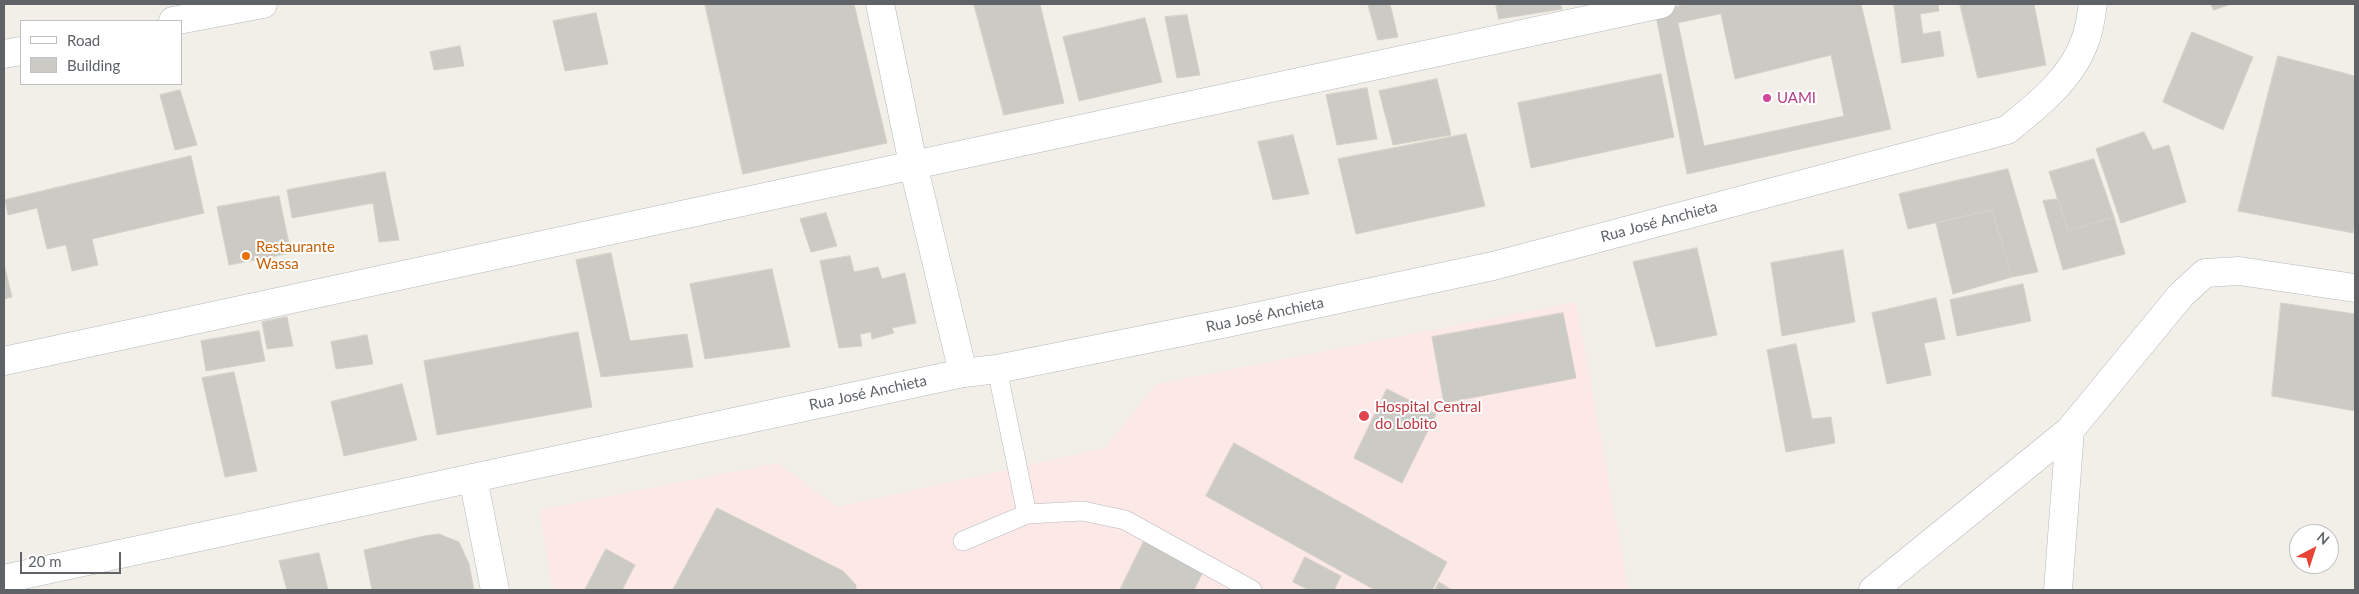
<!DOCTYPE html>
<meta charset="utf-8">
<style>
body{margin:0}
#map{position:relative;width:2359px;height:594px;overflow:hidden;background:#f1efe8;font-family:Lato,sans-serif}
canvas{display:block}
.frame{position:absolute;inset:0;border:5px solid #5f6368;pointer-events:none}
.legend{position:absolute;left:20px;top:20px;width:162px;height:65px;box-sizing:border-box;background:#fff;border:1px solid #bfc1c3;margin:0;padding:6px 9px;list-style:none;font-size:15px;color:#5f6368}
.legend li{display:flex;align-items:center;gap:10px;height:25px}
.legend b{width:25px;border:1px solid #bfc1c3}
.north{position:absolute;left:2289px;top:524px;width:50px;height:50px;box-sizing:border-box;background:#fff;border:1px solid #bfc1c3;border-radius:50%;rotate:40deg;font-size:14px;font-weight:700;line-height:20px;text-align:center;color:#5f6368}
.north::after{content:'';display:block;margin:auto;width:18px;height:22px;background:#ea4335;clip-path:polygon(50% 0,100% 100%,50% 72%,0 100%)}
.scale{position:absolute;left:20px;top:552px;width:101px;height:22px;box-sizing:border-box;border:2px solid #5f6368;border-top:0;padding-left:6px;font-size:15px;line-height:18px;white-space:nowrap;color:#5f6368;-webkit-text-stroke:4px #fff;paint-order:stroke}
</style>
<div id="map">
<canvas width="2359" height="594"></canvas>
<div class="frame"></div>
<ul class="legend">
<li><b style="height:6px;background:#fff"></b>Road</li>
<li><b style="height:14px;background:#cccac5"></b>Building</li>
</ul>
<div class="north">N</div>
<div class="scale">20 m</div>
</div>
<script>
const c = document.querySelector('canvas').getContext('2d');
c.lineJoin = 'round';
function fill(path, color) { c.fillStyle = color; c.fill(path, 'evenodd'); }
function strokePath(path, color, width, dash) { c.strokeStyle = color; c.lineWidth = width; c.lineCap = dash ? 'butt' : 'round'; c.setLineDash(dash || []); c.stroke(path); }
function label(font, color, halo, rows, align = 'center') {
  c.font = font + ' Lato,sans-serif'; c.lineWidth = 4; c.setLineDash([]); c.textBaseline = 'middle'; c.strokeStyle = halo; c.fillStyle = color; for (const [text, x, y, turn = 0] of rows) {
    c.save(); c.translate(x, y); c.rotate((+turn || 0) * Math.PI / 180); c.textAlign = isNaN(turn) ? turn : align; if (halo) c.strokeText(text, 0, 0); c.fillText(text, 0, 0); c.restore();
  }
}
fill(new Path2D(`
 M1576,302L1629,590H553L539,510L778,463L837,507L1105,448L1156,384Z`), '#fce8e6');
const building = new Path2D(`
 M705,4H854L887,143L743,174Z
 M974,4H1040L1064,103L1004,115Z
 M1368,4H1390L1398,37L1378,40Z
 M1496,4H1560L1562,9L1499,19Z
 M1689,4H1861L1891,129L1687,174L1655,11Z
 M1894,4H1938L1939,11L1920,14L1923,34L1940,31L1944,56L1902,63Z
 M1960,4H2034L2046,65L1978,78Z
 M2211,4H2231L2214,10Z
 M596,13L608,64L565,71L553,21Z
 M1721,14L1735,79L1831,55L1844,116L1704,146L1678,23Z
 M1187,15L1200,75L1177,78L1165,17Z
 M1145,18L1162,82L1079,101L1063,37Z
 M2192,32L2253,57L2223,130L2163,102Z
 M460,46L464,66L434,70L430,52Z
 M2278,56L2355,76V221L2353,233L2238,211Z
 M1661,74L1674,137L1531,168L1518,103Z
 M1437,79L1451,135L1393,145L1379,91Z
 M1367,88L1377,139L1337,145L1326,95Z
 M180,90L197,145L175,150L160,95Z
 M2144,132L2153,150L2169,145L2186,202L2121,223L2096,149Z
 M1466,134L1485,206L1356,234L1338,159Z
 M1293,135L1309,194L1273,200L1258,142Z
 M191,156L204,213L92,239L98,265L72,271L66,245L47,249L37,208L8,215L5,200Z
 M2094,159L2114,217L2068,231L2049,172Z
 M2008,169L2038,272L2012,277L1992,210L1908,229L1899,194Z
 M385,172L399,240L379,242L373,203L292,218L287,190Z
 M279,196L291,253L229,265L217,207Z
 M2058,199L2068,231L2114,217L2125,254L2063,270L2043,201Z
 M1992,210L2012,277L1953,294L1936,223Z
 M826,213L837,246L811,252L800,219Z
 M1697,248L1717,335L1656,347L1633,262Z
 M1843,250L1855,322L1782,336L1771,263Z
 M611,253L630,341L687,334L693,367L601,377L576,260Z
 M850,256L854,272L878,267L882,279L905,273L916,323L892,328L894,333L872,339L871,332L860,334L862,346L839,348L820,261Z
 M4,264L12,297L4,299Z
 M772,269L790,347L705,359L690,284Z
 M2023,284L2031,321L1957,336L1950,300Z
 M1936,298L1945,339L1924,343L1931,375L1887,384L1872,313Z
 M2281,303L2355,314V411L2272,396Z
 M1563,313L1576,378L1444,403L1432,337Z
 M287,317L293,346L267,349L262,322Z
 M259,331L265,361L206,371L201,341Z
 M578,332L592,407L437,435L424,361Z
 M367,335L373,364L336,369L331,342Z
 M1796,344L1812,419L1831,417L1835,443L1786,452L1767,350Z
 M234,372L257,471L225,477L202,378Z
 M402,384L417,440L344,456L331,402Z
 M1387,389L1436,414L1402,483L1354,458Z
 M1234,443L1447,562L1432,590H1375L1206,496Z
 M717,508L843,571L856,585V590H673Z
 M439,534L459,542L469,564L474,590H372L364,550L424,536Z
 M1144,541L1203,572L1194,590H1120Z
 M606,549L635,565L622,590H585Z
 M319,553L328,590H287L279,561Z
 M1305,557L1341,576L1334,590H1309L1293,582Z
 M1439,582L1452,590H1435Z`);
fill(building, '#cccac5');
strokePath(building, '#d6d1c6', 1);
const service = new Path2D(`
 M997,369L1027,514
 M963,541L1027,514L1083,511L1125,520L1252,590`);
const minor = new Path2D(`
 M173,21L263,4
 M4,54L21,51
 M4,361L1661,4
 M963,373L997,369L1227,323L1493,266L2007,130C2038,105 2073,78 2086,38C2090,27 2091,15 2093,4
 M4,579L473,478
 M1873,590L2070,430L2181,295L2205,273L2239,271L2355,288
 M2058,590L2070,430`);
const tertiary = new Path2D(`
 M495,590L473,478L963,373L913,164L880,4`);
strokePath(service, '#b5b8bc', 20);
strokePath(minor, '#b5b8bc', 29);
strokePath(tertiary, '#b5b8bc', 29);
strokePath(service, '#fff', 19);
strokePath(minor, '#fff', 28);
strokePath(tertiary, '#fff', 28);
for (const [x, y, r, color] of [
 [1767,98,5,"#d1479c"],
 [246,256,5,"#e8710a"],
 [1364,416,6,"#e0444e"]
]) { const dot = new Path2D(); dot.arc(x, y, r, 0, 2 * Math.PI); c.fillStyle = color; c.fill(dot); strokePath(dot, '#fff', 2); }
label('15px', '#b23c85', '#fff', [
 ["UAMI",1777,98]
], 'left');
label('15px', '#5f6368', '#fff', [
 ["Rua José Anchieta",1659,222,-15],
 ["Rua José Anchieta",1265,315,-12],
 ["Rua José Anchieta",868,393,-12]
]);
label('15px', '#c56008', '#fff', [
 ["Restaurante",256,247],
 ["Wassa",256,264]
], 'left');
label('15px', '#be3a42', '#fff', [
 ["Hospital Central",1375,407],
 ["do Lobito",1375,424]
], 'left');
</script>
